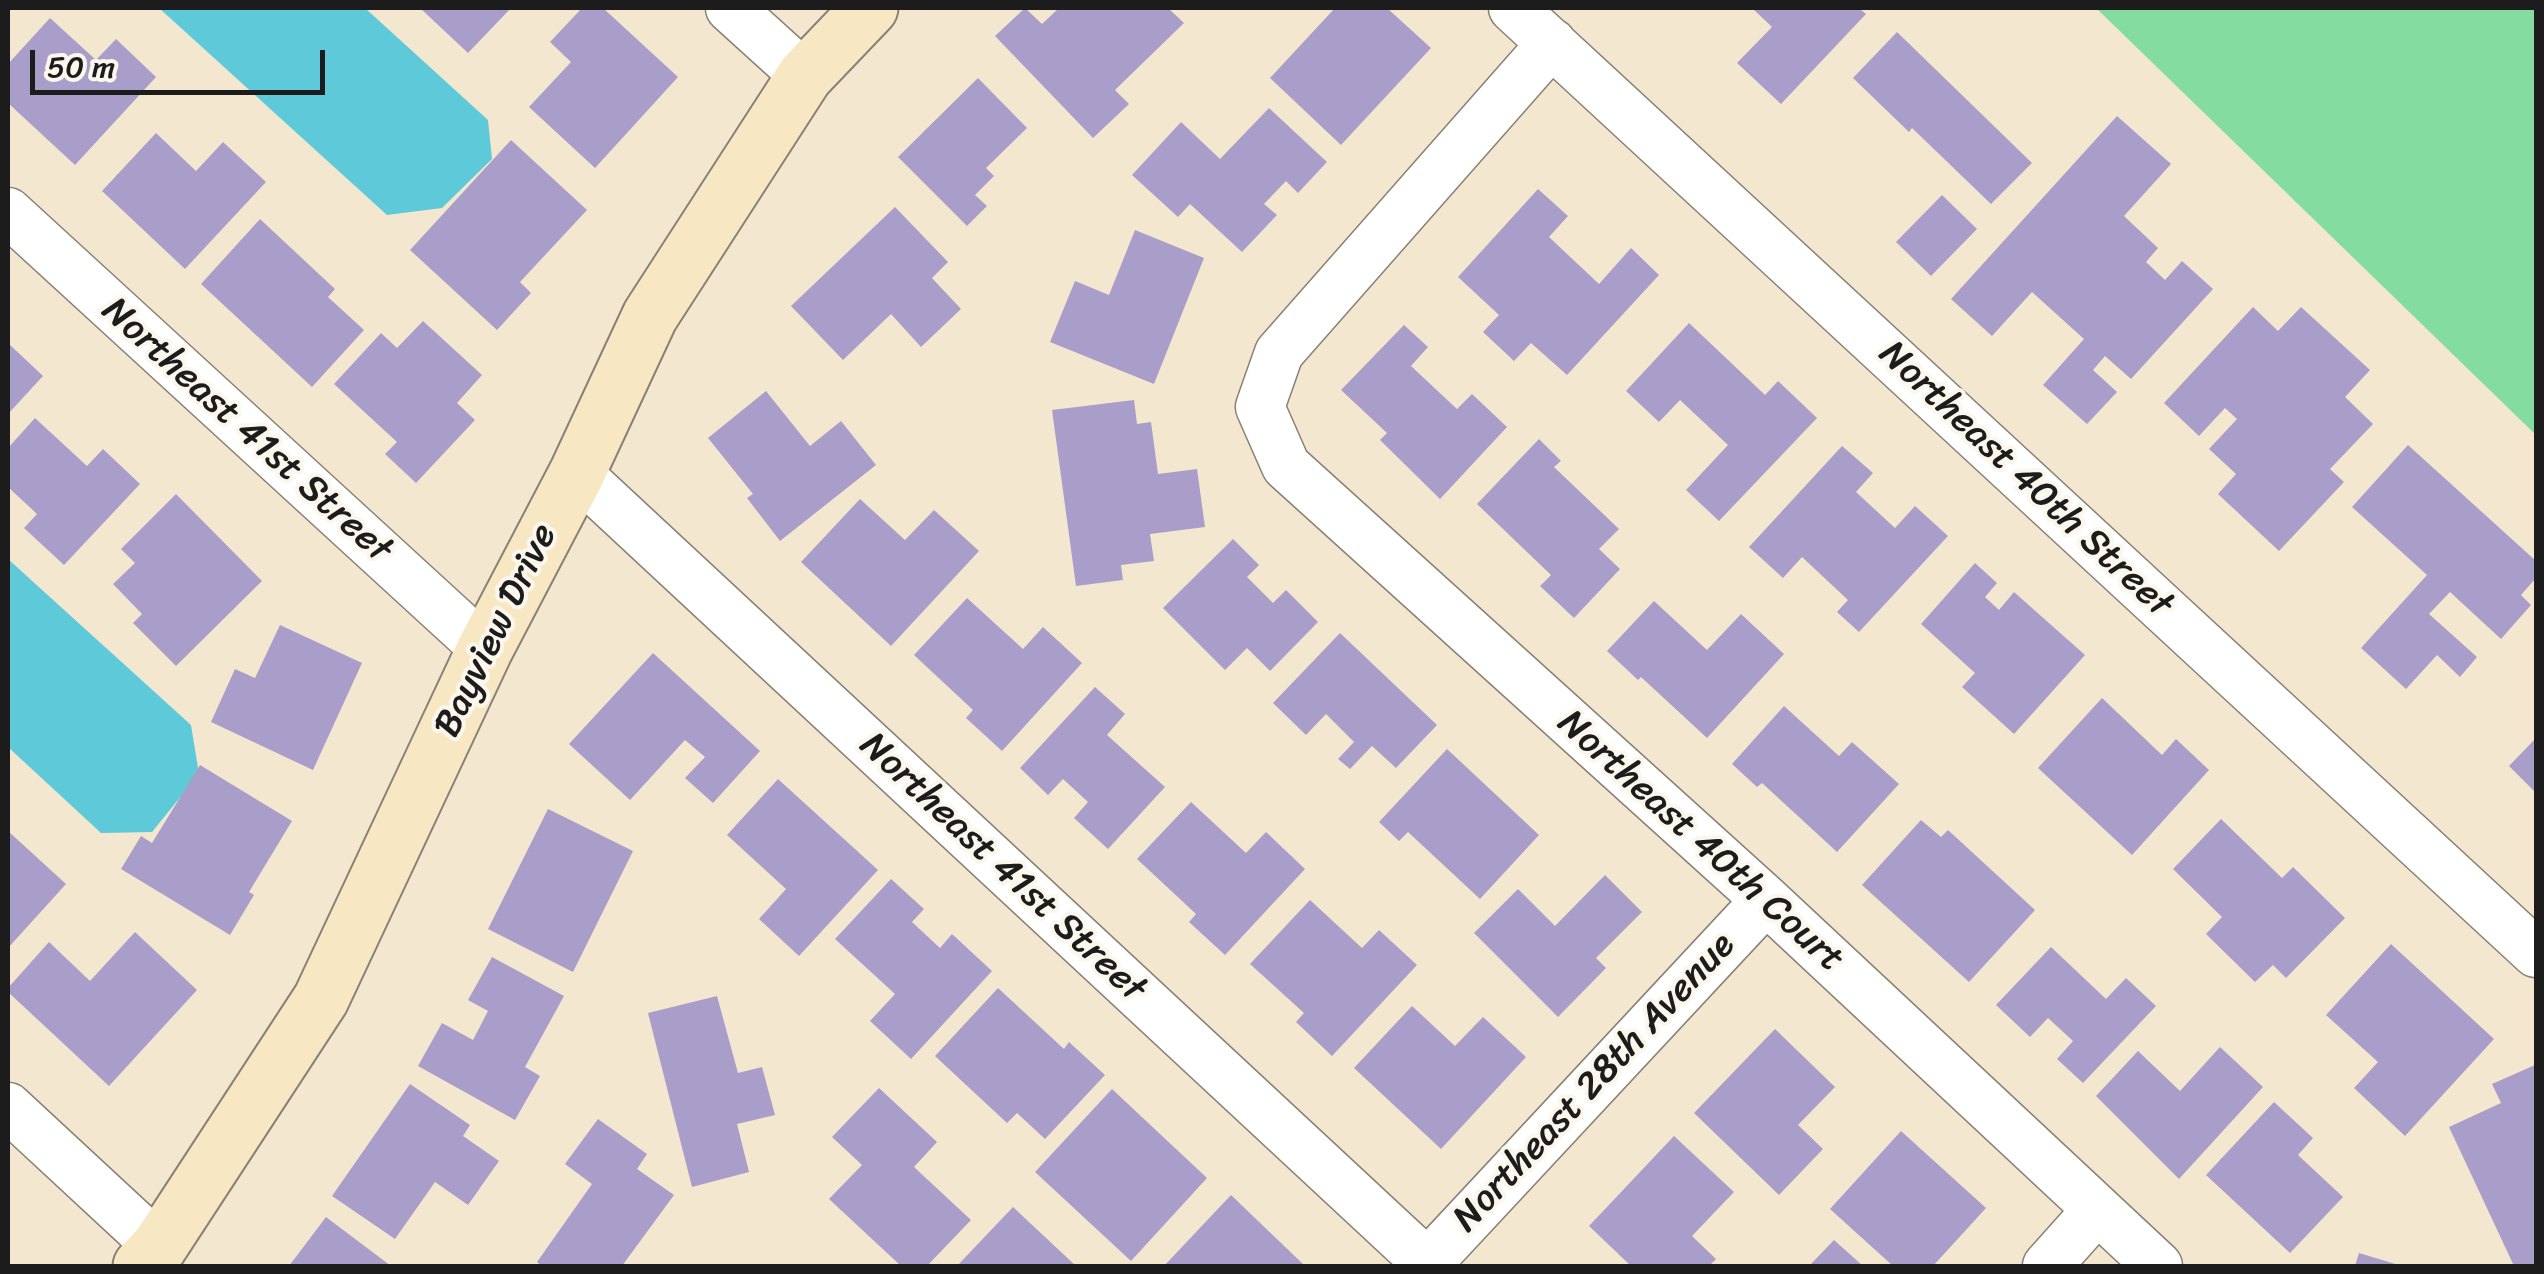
<!DOCTYPE html>
<style>
body{margin:0}
#map{position:relative;width:2544px;height:1274px;overflow:hidden;background:#f3e8cf;font-family:Sriracha,sans-serif}
canvas{display:block}
.frame{position:absolute;inset:0;border:10px solid #1c1c1c;pointer-events:none}
.scale{position:absolute;left:30px;top:50px;width:295px;height:45px;box-sizing:border-box;border:5px solid #1c1c1c;border-top:0;padding-left:12px;font-size:30px;line-height:35px;white-space:nowrap;color:#1c1c1c;-webkit-text-stroke:8px #fbf7ec;paint-order:stroke}
</style>
<div id="map">
<canvas width="2544" height="1274"></canvas>
<div class="frame"></div>
<div class="scale">50 m</div>
</div>
<script>
const c = document.querySelector('canvas').getContext('2d');
c.lineJoin = 'round';
function fill(path, color) { c.fillStyle = color; c.fill(path, 'evenodd'); }
function strokePath(path, color, width, dash) { c.strokeStyle = color; c.lineWidth = width; c.lineCap = dash ? 'butt' : 'round'; c.setLineDash(dash || []); c.stroke(path); }
function label(font, color, halo, rows, align = 'center') {
  c.font = font + ' Sriracha,sans-serif'; c.lineWidth = 8; c.setLineDash([]); c.textBaseline = 'middle'; c.strokeStyle = halo; c.fillStyle = color; for (const [text, x, y, turn = 0] of rows) {
    c.save(); c.translate(x, y); c.rotate((+turn || 0) * Math.PI / 180); c.textAlign = isNaN(turn) ? turn : align; if (halo) c.strokeText(text, 0, 0); c.fillText(text, 0, 0); c.restore();
  }
}
fill(new Path2D(`
 M2096,8H2536V435Z`), '#84dca0');
fill(new Path2D(`
 M159,8H365L488,120L492,159L442,208L387,215Z
 M8,559L191,725L199,774L152,832L101,833L8,747Z`), '#5ec9d8');
fill(new Path2D(`
 M420,8H511L468,53Z
 M582,8H603L678,77L595,168L529,107L571,62L550,42Z
 M1025,8L1042,24L1059,8H1168L1184,23L1115,90L1129,104L1093,138L995,36Z
 M1335,8H1387L1431,48L1341,145L1270,78Z
 M1752,8H1859L1866,14L1781,104L1737,63L1772,27Z
 M50,18L96,60L116,39L156,77L75,165L8,103V64Z
 M1897,32L2032,163L1991,204L1912,128L1909,132L1853,78Z
 M978,78L1027,128L986,168L994,176L975,195L987,206L967,226L898,157Z
 M1269,108L1327,162L1298,193L1286,181L1264,204L1277,215L1242,252L1190,204L1178,217L1132,175L1181,122L1220,159Z
 M2117,116L2171,164L2124,216L2158,248L2146,262L2165,280L2182,261L2213,289L2131,379L2105,356L2093,370L2117,392L2087,424L2043,385L2084,339L2032,292L1992,336L1951,299Z
 M156,133L196,171L223,142L266,182L185,269L102,191Z
 M511,140L587,210L520,282L531,293L497,330L410,250Z
 M1538,189L1568,216L1549,237L1599,284L1631,248L1659,275L1567,375L1531,343L1514,361L1483,332L1499,315L1458,277Z
 M1942,195L1977,229L1931,276L1896,242Z
 M895,207L948,262L932,278L961,309L921,347L891,314L843,360L791,306Z
 M260,219L335,289L328,297L364,330L312,387L201,284Z
 M1135,230L1204,258L1154,384L1050,342L1075,281L1109,295Z
 M2253,307L2278,331L2301,307L2370,370L2345,397L2373,424L2330,469L2344,482L2279,551L2218,494L2236,474L2209,449L2237,419L2225,408L2199,436L2164,403Z
 M423,321L482,375L457,403L475,420L416,483L385,454L397,442L334,384L381,333L397,348Z
 M1689,323L1765,395L1778,381L1817,418L1719,521L1686,490L1728,445L1680,400L1659,422L1626,391Z
 M1404,325L1428,347L1411,366L1457,409L1472,394L1507,427L1440,499L1380,440L1387,433L1341,390Z
 M8,343L43,376L8,414Z
 M766,391L810,446L841,421L876,465L780,541L747,498L753,494L708,438Z
 M1134,400L1137,424L1151,422L1158,474L1197,469L1205,527L1150,534L1154,561L1121,565L1123,580L1076,586L1052,410Z
 M35,418L87,466L103,449L140,484L64,565L24,528L37,514L8,487V448Z
 M1539,439L1561,461L1554,467L1619,529L1599,549L1620,569L1574,618L1540,586L1551,575L1477,504Z
 M2408,445L2536,561V578L2521,595L2531,605L2501,639L2450,592L2429,614L2477,657L2460,677L2437,655L2406,689L2361,648L2427,575L2352,507Z
 M1842,446L1873,473L1856,492L1895,528L1915,506L1948,536L1859,632L1837,612L1848,600L1802,557L1783,578L1749,547Z
 M176,494L262,581L176,666L133,623L142,614L113,584L135,563L121,549Z
 M860,499L905,540L934,510L979,551L891,646L801,562Z
 M1233,539L1259,565L1247,577L1273,603L1286,590L1318,622L1270,671L1247,648L1225,670L1163,608Z
 M1975,563L1997,583L1985,597L1999,610L2014,592L2085,655L2014,734L1962,687L1975,673L1921,624Z
 M967,598L1023,649L1043,627L1082,663L1002,751L966,718L973,710L914,655Z
 M1654,601L1707,650L1741,614L1784,654L1707,738L1641,677L1638,680L1607,651Z
 M280,625L362,663L313,770L211,722L235,669L255,678Z
 M1340,633L1437,725L1396,768L1372,746L1350,769L1338,759L1354,742L1326,714L1306,735L1273,703Z
 M653,653L760,751L713,803L685,778L705,757L685,740L630,800L569,744Z
 M1095,687L1125,714L1107,735L1165,787L1108,849L1074,818L1088,802L1063,779L1048,795L1020,768Z
 M2102,698L2162,755L2176,739L2209,770L2132,855L2038,768Z
 M1784,706L1839,756L1852,742L1899,784L1837,852L1762,783L1757,787L1732,764Z
 M2536,738V793L2509,766Z
 M1447,749L1539,835L1480,899L1408,832L1399,841L1379,822Z
 M200,765L292,821L249,892L254,895L230,935L121,869L141,836L152,843Z
 M778,779L878,870L799,956L759,919L786,889L727,835Z
 M1191,802L1246,853L1266,832L1305,869L1225,955L1189,922L1196,914L1137,859Z
 M548,809L633,851L573,972L488,929Z
 M2221,819L2282,878L2293,867L2345,918L2286,978L2273,965L2255,982L2206,934L2222,917L2173,869Z
 M1921,820L1941,837L1948,830L2035,910L1969,982L1862,885Z
 M8,831L66,884L8,948Z
 M1605,875L1642,912L1596,958L1606,968L1558,1017L1474,933L1518,889L1555,926Z
 M891,879L924,909L912,922L940,948L952,934L992,971L911,1059L870,1021L895,994L835,939Z
 M1310,900L1362,948L1379,930L1417,965L1332,1056L1296,1022L1304,1013L1250,964Z
 M135,932L197,990L109,1086L8,992V988L49,942L90,981Z
 M2391,944L2494,1039L2405,1136L2354,1088L2378,1062L2326,1015Z
 M2051,947L2106,999L2126,978L2156,1006L2083,1083L2057,1059L2073,1041L2048,1018L2030,1037L1996,1005Z
 M492,957L564,996L525,1067L540,1076L515,1120L418,1066L442,1023L473,1040L488,1011L468,1000Z
 M998,988L1064,1049L1069,1042L1105,1075L1045,1139L1017,1113L1007,1123L935,1056Z
 M717,996L738,1073L762,1067L775,1115L737,1124L749,1172L692,1187L648,1013Z
 M1412,1006L1455,1046L1483,1017L1526,1057L1441,1149L1354,1068Z
 M1775,1029L1835,1087L1798,1125L1823,1149L1779,1195L1694,1113Z
 M2220,1047L2263,1087L2179,1179L2096,1096L2138,1051L2180,1091Z
 M2535,1065L2536,1266H2514L2449,1127L2501,1103L2492,1084Z
 M410,1084L470,1125L463,1136L499,1161L468,1205L435,1182L395,1239L332,1196Z
 M879,1088L937,1142L914,1167L971,1220L927,1266H901L829,1199L862,1165L832,1137Z
 M1112,1089L1207,1178L1131,1261L1035,1172Z
 M2274,1102L2313,1138L2298,1155L2343,1197L2290,1253L2206,1175Z
 M598,1119L647,1154L637,1169L674,1195L622,1266H542L537,1262L592,1184L565,1164Z
 M1901,1131L1986,1208L1933,1266H1893L1830,1209Z
 M1674,1136L1734,1192L1692,1236L1716,1259L1709,1266H1631L1589,1226Z
 M1231,1195L1305,1266H1164Z
 M1013,1207L1076,1266H957Z
 M326,1217L391,1266H289Z
 M1834,1240L1863,1266H1809Z
 M2359,1253L2402,1266H2355Z`), '#a99ec9');
const street = new Path2D(`
 M730,8L805,76
 M1513,8L2536,953
 M1552,43L1279,353L1260,407L1286,466L1766,900L2158,1266
 M8,212L485,649
 M577,473L1428,1264
 M8,1107L159,1247
 M1425,1266L1766,900
 M2047,1266L2097,1210`);
const secondary = new Path2D(`
 M141,1266L159,1247L321,999L485,649L577,473L650,316L805,76L870,8`);
strokePath(street, '#888276', 51);
strokePath(secondary, '#888276', 59);
strokePath(street, '#fff', 48);
strokePath(secondary, '#f7e8c3', 55);
label('38px', '#1c1c1c', '#fbf7ec', [
 ["Northeast 41st Street",246,431,42],
 ["Northeast 40th Street",2025,480,43],
 ["Bayview Drive",497,631,-64],
 ["Northeast 40th Court",1700,842,42],
 ["Northeast 41st Street",1002,868,43],
 ["Northeast 28th Avenue",1595,1083,-47]
]);
</script>
